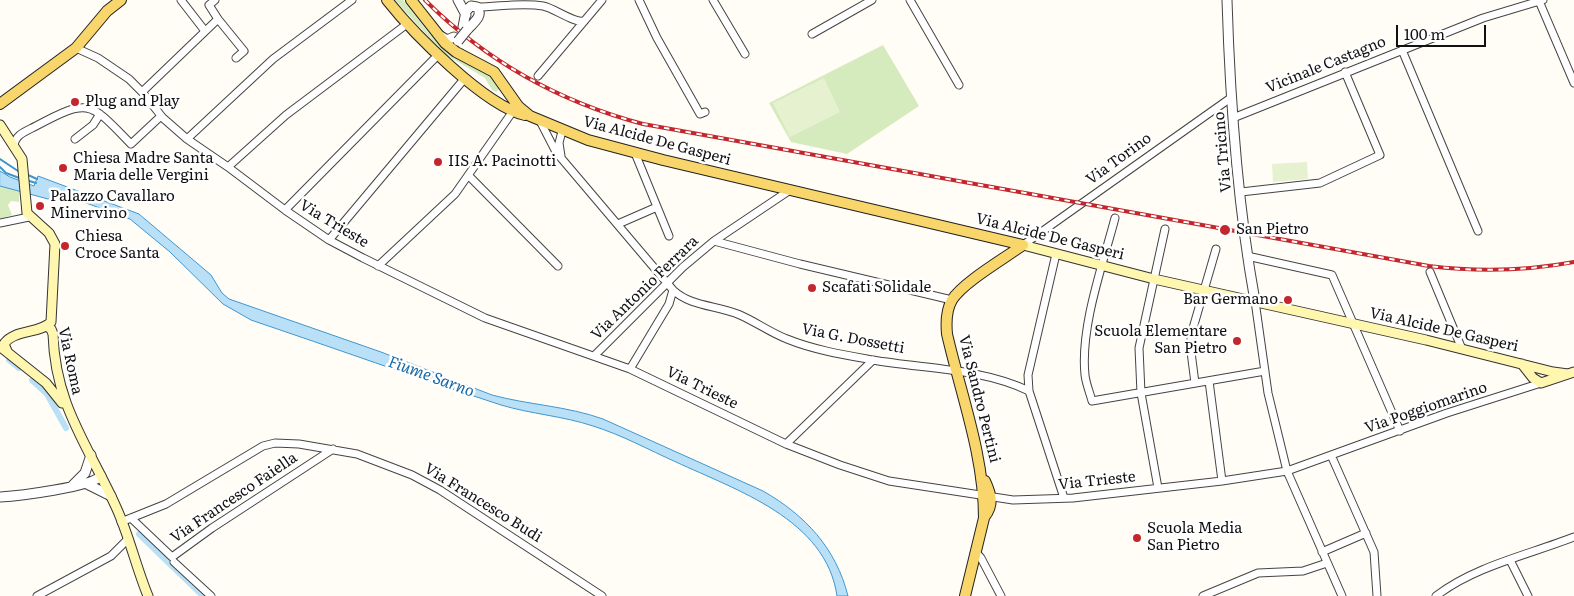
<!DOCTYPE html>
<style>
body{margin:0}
#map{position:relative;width:1574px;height:596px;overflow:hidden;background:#fffdf5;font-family:Literata,serif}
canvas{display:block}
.scale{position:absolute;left:1396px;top:25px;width:90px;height:22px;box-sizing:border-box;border:2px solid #111;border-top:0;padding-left:6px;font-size:15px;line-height:18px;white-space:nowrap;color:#111;-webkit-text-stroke:4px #fff;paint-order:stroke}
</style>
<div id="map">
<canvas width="1574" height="596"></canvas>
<div class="scale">100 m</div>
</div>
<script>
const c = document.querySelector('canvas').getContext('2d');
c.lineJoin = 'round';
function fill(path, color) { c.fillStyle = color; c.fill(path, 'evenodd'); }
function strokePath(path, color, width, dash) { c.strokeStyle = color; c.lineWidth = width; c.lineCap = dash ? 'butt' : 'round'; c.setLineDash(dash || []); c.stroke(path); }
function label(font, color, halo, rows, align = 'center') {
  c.font = font + ' Literata,serif'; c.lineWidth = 5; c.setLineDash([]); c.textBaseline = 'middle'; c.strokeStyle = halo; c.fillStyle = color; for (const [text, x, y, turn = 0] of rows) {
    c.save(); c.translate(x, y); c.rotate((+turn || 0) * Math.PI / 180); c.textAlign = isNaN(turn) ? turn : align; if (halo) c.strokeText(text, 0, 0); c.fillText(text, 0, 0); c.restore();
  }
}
fill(new Path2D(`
 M395,0H403C419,20 433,42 455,57C467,65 499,72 499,89L496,92L492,90L485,78L443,53Z
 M883,45L919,106L847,154L791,142L769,103Z
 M0,186L19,191V202L11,201L8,205L12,215L0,219Z`), '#d5ebbd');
fill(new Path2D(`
 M824,78L840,112L790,137L773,103Z
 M1307,162L1308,179L1273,182L1272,164Z`), '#e6f2cf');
const water = new Path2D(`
 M0,171L10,177L34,186L38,176L139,214L211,275L222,293L229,299L381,352L492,395C529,405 567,406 603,419L763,491C805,515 836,548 848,596H837C826,519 736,490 676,462C649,450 622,435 593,426C563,416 531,414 501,405C417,378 334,348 251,320L223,304L170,252L130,219L67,196L48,199L0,186Z`);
fill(water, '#b9e0f7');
strokePath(water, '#3f96cf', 1);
strokePath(new Path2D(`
 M0,159L21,173
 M0,167L6,173L22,179
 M28,175L37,179
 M26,180L36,183`), '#3f96cf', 2);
strokePath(new Path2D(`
 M9,360L19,368
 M32,380L47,394L66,428
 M139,534L203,596`), '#b9e0f7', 6);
const minor = new Path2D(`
 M181,0L205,31
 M215,0L209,5L218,19
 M639,0L657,38L700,114L705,112
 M713,0L745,54
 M910,0L959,85
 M1539,1L1574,83
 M477,7C498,7 522,2 543,6C554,8 574,23 583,21
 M812,34L872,0
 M76,48L98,58L129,79L142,92L163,118L187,139L228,167L285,210L329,240L363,258L485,318L630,369L786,444L840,465L889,481L1013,500L1073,498L1222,481L1287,471L1447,413L1541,383
 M1402,50L1478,231
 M538,76L602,0
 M142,92L218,19L244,51L236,58
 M1233,118L1483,18L1543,0
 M540,121L556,152L673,290C691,307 717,305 740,315C756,322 771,333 787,339C814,350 845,355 873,360C925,369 981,368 1029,391
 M75,139L93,125L100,114
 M187,139L273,59L352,0
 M14,146C15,134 27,131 36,126C90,97 90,102 131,144L161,116
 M635,153L669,236
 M561,156L559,143L562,131
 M228,167L286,115L407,24
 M469,176L558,266
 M1241,192L1320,183L1380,155L1345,72
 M285,210L438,55
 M1115,218C1103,264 1080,327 1085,375C1086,384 1090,393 1092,401L1265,371
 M0,223L29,217
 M618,224L657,207
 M329,240L465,78
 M714,241L800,264L952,300
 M1023,245L1232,97
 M1056,254L1028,375L1029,391L1064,498
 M1247,256L1332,275L1400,431
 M378,266L455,194L513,111
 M1430,272L1462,349
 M1255,301L1268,393L1287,471L1342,596
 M594,356L683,267L714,241L790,190
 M630,369L669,304L673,290
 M1209,381L1222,481
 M1195,383L1191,352V335L1216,249
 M786,444L873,360
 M1331,455L1374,552L1377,596
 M1158,488L1141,393L1139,348L1165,229
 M131,518L172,557L212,528L333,449
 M121,522L166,504L263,446L275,443L299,444L357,454L412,475L440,490L602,596
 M975,551L981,558L1001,596
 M1322,552L1366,533
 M1510,560L1528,596
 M174,562L211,596
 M37,596L111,556L127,540
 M1203,596L1258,573L1303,571L1327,563
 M1436,596C1475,566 1528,555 1574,537`);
const tertiary = new Path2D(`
 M458,0L466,15
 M1227,0C1230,100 1237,202 1255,301
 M463,27L466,11L471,6L477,7C484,16 473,23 467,30
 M439,35L447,40L454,37
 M87,484L111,496
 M73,485L85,473L91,455
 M0,497C18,496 91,487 101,476`);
const secondary = new Path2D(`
 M0,125L22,159L27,213L49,233L55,244L51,322C40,334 14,329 4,344L7,351
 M1023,245L1154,279L1426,340L1553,372L1568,374
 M46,326L51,329L53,334C55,405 88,445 116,507C129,535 136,567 148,596
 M2,348L46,383L62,403
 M1522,364L1533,378L1541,383L1574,372`);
const primary = new Path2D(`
 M387,0C413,33 485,106 525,115
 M411,0L445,43L456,52L494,72L518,106L530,116L588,140L663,160L1023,245
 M0,104L76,48L107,11L121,0
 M985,481C991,494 994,504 985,516
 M965,596L984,518C984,455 961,395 947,334C946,323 946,310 952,300C962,283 1005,258 1023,245`);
strokePath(minor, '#444', 9);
strokePath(tertiary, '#444', 11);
strokePath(secondary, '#333', 11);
strokePath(primary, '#222', 12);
strokePath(minor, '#fff', 7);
strokePath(tertiary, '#fff', 9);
strokePath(secondary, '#fff6b0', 9);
strokePath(primary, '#f9d66b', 10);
const rail = new Path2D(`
 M425,0C486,61 560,102 643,124L1429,266C1477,272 1526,271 1574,262`);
strokePath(rail, '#c4262e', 4);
strokePath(rail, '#fff', 2, [5.5]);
const tertiaryBridge = new Path2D(`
 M458,41L467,30`);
strokePath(tertiaryBridge, '#444', 11, []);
strokePath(tertiaryBridge, '#fff', 9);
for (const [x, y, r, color] of [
 [75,102,5,"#c4262e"],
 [438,162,5,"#c4262e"],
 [63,168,5,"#c4262e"],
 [40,206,5,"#c4262e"],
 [1225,230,6,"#c4262e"],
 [65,246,5,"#c4262e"],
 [812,288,5,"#c4262e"],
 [1288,300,5,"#c4262e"],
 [1237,341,5,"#c4262e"],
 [1137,538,5,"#c4262e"]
]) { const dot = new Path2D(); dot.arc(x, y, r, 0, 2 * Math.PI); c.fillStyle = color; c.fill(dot); strokePath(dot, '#fff', 2); }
label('15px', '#111', '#fff', [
 ["Vicinale Castagno",1326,65,-22],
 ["Via Alcide De Gasperi",657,141,15],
 ["Via Tricino",1223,152,-95],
 ["Via Torino",1119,159,-36],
 ["Via Trieste",334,224,31],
 ["Via Alcide De Gasperi",1050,237,14],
 ["Via Antonio Ferrara",645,288,-44],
 ["Via Alcide De Gasperi",1444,330,13],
 ["Via G. Dossetti",853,339,11],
 ["Via Roma",70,361,78],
 ["Via Trieste",702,388,26],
 ["Via Sandro Pertini",979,399,76],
 ["Via Poggiomarino",1426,408,-19],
 ["Via Trieste",1097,481,-6],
 ["Via Francesco Faiella",234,498,-34],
 ["Via Francesco Budi",483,503,32]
]);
label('15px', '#111', '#fff', [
 ["Plug and Play",85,102],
 ["Chiesa Madre Santa",73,159],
 ["Maria delle Vergini",73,176],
 ["IIS A. Pacinotti",448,162],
 ["Palazzo Cavallaro",50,197],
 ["Minervino",50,214],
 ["San Pietro",1236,230],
 ["Chiesa",75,237],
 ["Croce Santa",75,254],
 ["Scafati Solidale",822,288],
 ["Bar Germano",1278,300,"right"],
 ["Scuola Elementare",1227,332,"right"],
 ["San Pietro",1227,349,"right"],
 ["Scuola Media",1147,529],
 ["San Pietro",1147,546]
], 'left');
label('italic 16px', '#1768a6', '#fff', [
 ["Fiume Sarno",431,377,20]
]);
</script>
